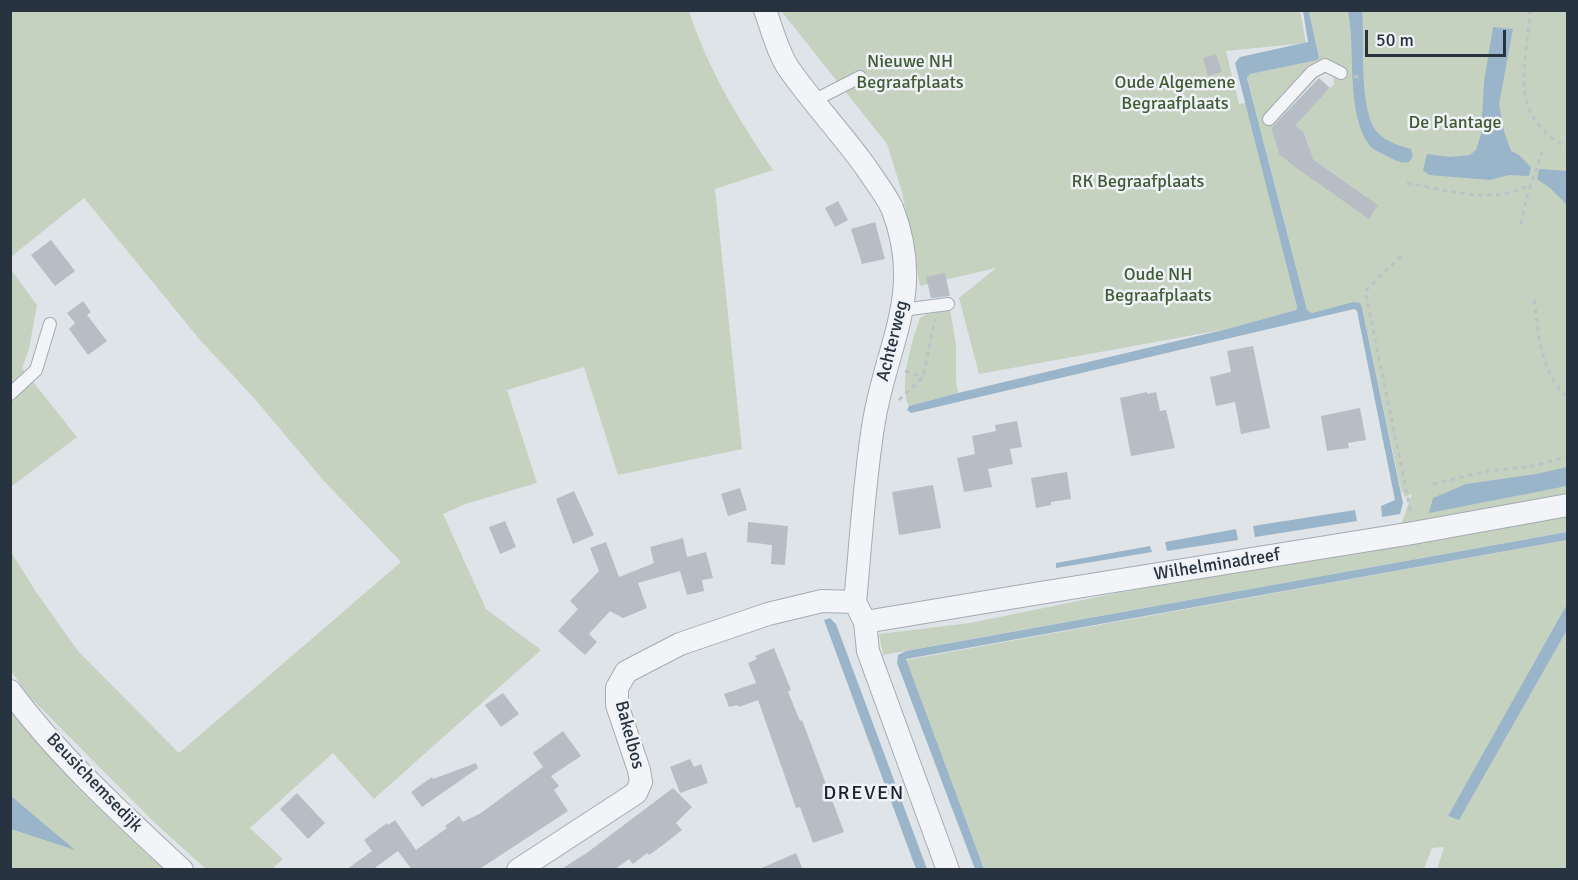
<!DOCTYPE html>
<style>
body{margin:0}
#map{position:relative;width:1578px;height:880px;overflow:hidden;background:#dfe4e8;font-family:Signika,sans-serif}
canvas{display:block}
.frame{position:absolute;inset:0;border:12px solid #283340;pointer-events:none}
.scale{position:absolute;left:1365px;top:30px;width:141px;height:27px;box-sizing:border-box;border:3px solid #283340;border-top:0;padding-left:8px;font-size:18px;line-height:21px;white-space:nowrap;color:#283340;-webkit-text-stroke:4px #eff2f6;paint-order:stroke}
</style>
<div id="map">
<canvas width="1578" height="880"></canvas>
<div class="frame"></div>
<div class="scale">50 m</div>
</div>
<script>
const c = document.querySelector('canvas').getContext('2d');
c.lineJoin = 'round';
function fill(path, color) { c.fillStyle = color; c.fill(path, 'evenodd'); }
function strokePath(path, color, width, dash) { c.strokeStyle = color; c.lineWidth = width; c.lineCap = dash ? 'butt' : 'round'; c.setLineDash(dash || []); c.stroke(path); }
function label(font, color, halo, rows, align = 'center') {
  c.font = font + ' Signika,sans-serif'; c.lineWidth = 5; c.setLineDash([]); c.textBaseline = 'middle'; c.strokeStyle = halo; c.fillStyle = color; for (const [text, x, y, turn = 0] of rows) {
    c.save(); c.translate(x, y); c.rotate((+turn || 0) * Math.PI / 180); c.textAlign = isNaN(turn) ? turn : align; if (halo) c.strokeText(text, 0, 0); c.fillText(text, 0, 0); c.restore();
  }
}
fill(new Path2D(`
 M11,10L689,11C708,69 738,119 773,170L715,189L742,449L618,475L584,367L507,390L537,483L465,504L443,514L486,609L541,650L374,799L333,753L250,828L283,859L272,869H206L155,823L28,695L11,671V552L36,592L78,651L179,753L401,562L323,480L254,398L200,340L84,198L11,257Z
 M786,10L1300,11L1306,43L1226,51L1239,104L1246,103L1297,308L1296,310L1227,329L979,374L959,298L996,268L920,286L902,192L887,144L782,12Z
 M1309,11H1567V496L1399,530L1412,494L1405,497L1401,490L1362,308L1353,302L1312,313L1307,310L1247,77L1250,74L1319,58ZM1333,70L1334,84L1296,125L1304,133L1309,147L1305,153L1378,205L1369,218L1279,154L1271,128L1318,77Z
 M10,268L37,305L29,349L22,368L77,437L11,487Z
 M950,310L956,344V380L958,393L909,406C898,386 912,340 920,318L927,314Z
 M1567,514V532L883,655L879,634L970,623L1117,593Z
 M1567,540V604L1449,816L1459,819L1567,630V869H1437L1444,847L1432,848L1424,869H984L906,660Z
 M10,706L23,722L114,822L166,869H11Z`), '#c6d2c0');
fill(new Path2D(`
 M1303,11H1309L1319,58L1317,60L1250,74L1247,78L1307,310L1312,313L1353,302L1360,303L1362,308L1403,503L1400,514L1382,517L1381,506L1395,500L1357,311L1354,309L911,413L907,410L909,406L958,393L1227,329L1296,310L1297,307L1235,63L1240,57L1308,42Z
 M1348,11H1362C1365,41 1358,111 1378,133C1387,142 1400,146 1411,149L1413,156L1409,162C1402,164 1394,160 1387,156C1382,154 1376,151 1371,147C1345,117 1356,48 1348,11Z
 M1493,27L1513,29L1499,104L1504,131L1511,151L1519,155L1531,167L1529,176L1509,175L1490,180L1429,175L1423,170L1427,154L1450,157L1470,155L1476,150L1481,134L1484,82Z
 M1539,169L1567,171V205L1550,188L1537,179Z
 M1567,467V486L1429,513L1433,498L1466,484L1536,474Z
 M1355,510L1357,521L1255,537L1253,526Z
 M1236,529L1238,540L1167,551L1165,542Z
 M1567,532V540L906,659L984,869H975L897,663L898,655L906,651Z
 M1150,546L1152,552L1056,568V563Z
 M1567,604V630L1459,820L1448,816Z
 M830,618L836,624L927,869H916L824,620Z
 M10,796H11L75,850L11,829Z`), '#9ab5c9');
fill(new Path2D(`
 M1216,54L1222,72L1208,76L1203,58Z
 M1319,78L1330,88L1296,125L1304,133L1313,159L1378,205L1369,219L1295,167L1279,154L1271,128Z
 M838,201L848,220L835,227L825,208Z
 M875,222L885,259L862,264L851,229Z
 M51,240L75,271L55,286L31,255Z
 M945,273L950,296L931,298L926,277Z
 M83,301L91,312L87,315L107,341L88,355L69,329L75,323L67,313Z
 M1253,346L1270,428L1241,434L1235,402L1216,406L1210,377L1231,372L1227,351Z
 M1147,392V394L1156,392L1160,411L1166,410L1175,448L1131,456L1120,398Z
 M1360,408L1366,440L1348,443L1349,448L1327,451L1321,416Z
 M1017,421L1022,447L1010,449L1013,464L988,469L992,487L964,492L957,458L975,454L972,436L996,431L995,425Z
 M1067,472L1071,499L1051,502V505L1036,508L1031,478Z
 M933,485L941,528L899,535L892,492Z
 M740,488L747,510L728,516L721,494Z
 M574,491L594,535L573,544L556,499Z
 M505,521L516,547L500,554L489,527Z
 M748,522L788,526L785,565L771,564L772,545L747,542Z
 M683,538L687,557L706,552L713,578L702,580L704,591L687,595L680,571L638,583L647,608L623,618L610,611L589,634L597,642L585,655L558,631L578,609L570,601L599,571L590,548L606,542L619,577L654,563L650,547Z
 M774,648L791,690L788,692L800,721L802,720L844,832L813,843L800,807L796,808L758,700L739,707L738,705L729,707L724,694L756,683L748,663L757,659L755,656Z
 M503,693L519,714L501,727L485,705Z
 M563,731L581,756L551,776L559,786L554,790L568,811L478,870H412L398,851L372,870H346L372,851L364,840L387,823L388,825L395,820L416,850L447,828L445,826L459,816L463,822L481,813L543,767L533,753Z
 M690,759L694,767L701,764L708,783L680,793L670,767Z
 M476,763L478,768L422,807L411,792L432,777L433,779Z
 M673,788L692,807L676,823L682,830L663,845L649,855L647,853L633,864L629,859L614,870H560L588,852Z
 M297,793L325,823L308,839L280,809Z
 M796,853L803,870H757Z`), '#b6bdc5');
const lane = new Path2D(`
 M813,101L860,77
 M1269,119L1312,72L1325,65L1341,73
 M902,310L948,304
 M10,394L36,370L50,324`);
const street = new Path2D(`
 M765,10C772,29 778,53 789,69C813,103 841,133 865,166C874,180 885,193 892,208C925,291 887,343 874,421C864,481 861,542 855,602L865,622L868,651L948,870
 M865,622L1034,594L1413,533L1568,505
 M10,691C58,756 123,815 182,870
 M518,870L636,793L641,782L639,770L617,705V688L626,672L680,644L768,614L822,601L855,602`);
strokePath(lane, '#a4abb2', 14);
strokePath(street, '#a4abb2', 24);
strokePath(new Path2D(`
 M1530,10C1529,53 1509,103 1548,134C1554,140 1559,144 1568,147
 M1354,77L1365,76
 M1407,183C1449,190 1492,206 1531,184
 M1521,224L1527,196L1542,152
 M1401,256L1365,291L1411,513
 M1534,300C1539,336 1540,372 1568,398
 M905,371L923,377
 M899,400L923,377L935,319
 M1433,484L1488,471L1528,467L1568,457`), '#bdc2c7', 3, [4.5, 4.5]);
strokePath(lane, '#f2f4f7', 12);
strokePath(street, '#f2f4f7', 22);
label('18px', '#405c35', '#eff2f6', [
 ["Nieuwe NH",910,62],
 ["Begraafplaats",910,83],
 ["Oude Algemene",1175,83],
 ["Begraafplaats",1175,104],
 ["De Plantage",1455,123],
 ["RK Begraafplaats",1138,182],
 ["Oude NH",1158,275],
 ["Begraafplaats",1158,296]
]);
label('18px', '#283340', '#eff2f6', [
 ["Achterweg",893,341,-76],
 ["Wilhelminadreef",1217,565,-9],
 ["Bakelbos",629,735,75],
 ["Beusichemsedijk",94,783,46]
]);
c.letterSpacing = '1.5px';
label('20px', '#1a2430', '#eff2f6', [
 ["DREVEN",864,794]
]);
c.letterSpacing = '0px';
</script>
